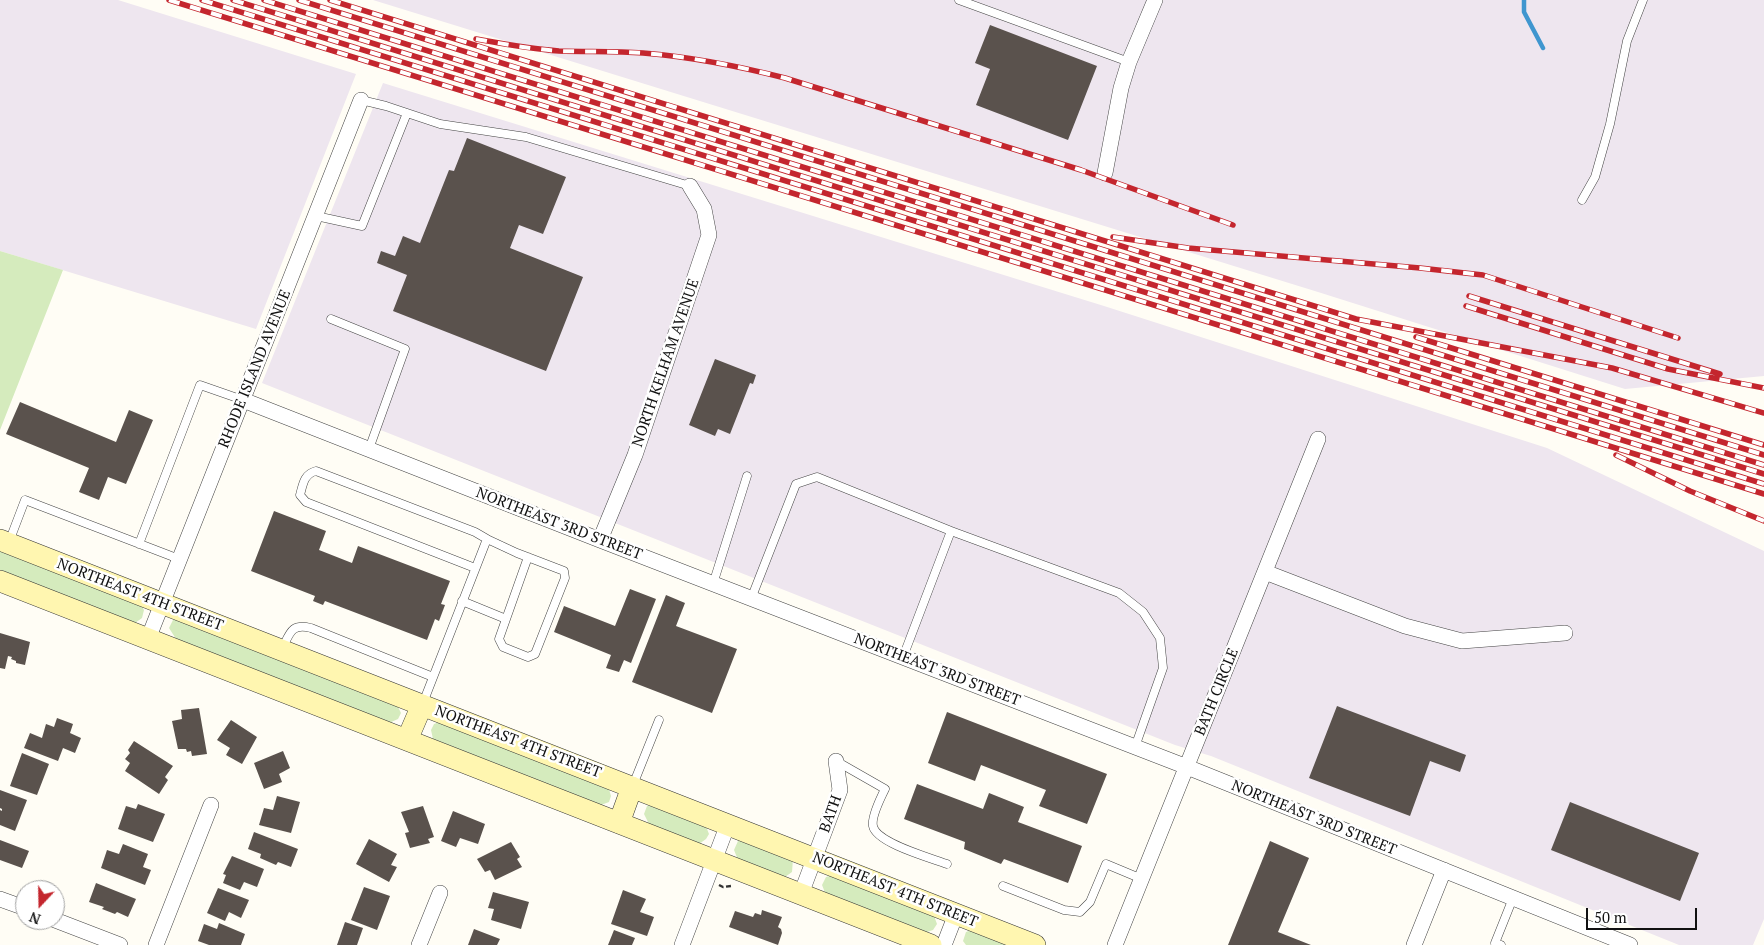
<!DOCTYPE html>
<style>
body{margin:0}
#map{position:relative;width:1764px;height:945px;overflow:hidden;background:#fffdf5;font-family:"PT Serif",serif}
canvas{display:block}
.north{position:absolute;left:15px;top:880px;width:50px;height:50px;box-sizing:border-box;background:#fff;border:1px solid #a0a0a0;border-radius:50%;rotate:201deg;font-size:14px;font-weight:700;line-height:20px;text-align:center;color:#111}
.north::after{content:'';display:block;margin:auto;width:18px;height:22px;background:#c4262e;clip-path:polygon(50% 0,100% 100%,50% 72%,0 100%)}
.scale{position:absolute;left:1586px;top:908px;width:111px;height:22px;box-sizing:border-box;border:2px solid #111;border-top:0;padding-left:6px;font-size:15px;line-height:18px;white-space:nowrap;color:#111;-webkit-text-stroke:4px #fff;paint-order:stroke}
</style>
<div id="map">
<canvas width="1764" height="945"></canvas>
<div class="north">N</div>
<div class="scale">50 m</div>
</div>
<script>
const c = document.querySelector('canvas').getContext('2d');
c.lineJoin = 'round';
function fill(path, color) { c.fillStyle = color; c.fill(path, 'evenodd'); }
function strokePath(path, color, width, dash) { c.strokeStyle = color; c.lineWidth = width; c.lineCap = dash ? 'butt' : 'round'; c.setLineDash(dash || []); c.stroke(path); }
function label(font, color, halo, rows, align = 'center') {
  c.font = font + ' "PT Serif",serif'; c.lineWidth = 5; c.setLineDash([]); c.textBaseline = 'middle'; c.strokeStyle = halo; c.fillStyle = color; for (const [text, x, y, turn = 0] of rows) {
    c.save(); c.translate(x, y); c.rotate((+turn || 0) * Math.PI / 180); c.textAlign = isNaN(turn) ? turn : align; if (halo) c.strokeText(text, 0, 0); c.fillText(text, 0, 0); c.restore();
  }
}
fill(new Path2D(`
 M0,0H118L356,74L256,329L0,251Z
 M373,0H1764V376L1625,389L1318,292Z
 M383,83L1104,306L1547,448L1764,551V919L1753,945H1679L1211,756L1175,745L262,383Z`), '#eee6ef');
fill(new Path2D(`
 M0,251L63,270L0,430Z
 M0,548L140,603L144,610L142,618L135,623L0,570Z
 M181,619L397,705L401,713L398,719L389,723L176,639L169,628L173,620Z
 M442,721L608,786L611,796L609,802L601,805L433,739L431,730L434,724Z
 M654,804L705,824L709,834L706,839L699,844L649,824L644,814L647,806Z
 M745,839L793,859L792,872L785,877L738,860L734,850L738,841Z
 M833,875L933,913L937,924L933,930L924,933L826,895L822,885L826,877Z
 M974,929L1016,945H966L963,941L966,932Z`), '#d5ebbd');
strokePath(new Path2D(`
 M1524,0V12L1543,48`), '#3f96cf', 4.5);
fill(new Path2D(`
 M990,25L1097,66L1068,140L976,105L990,69L975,63Z
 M467,138L566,177L543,234L519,225L510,248L583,277L546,371L393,311L407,275L377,263L381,251L395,256L403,236L420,243L449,170L454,171Z
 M715,359L756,375L753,384L750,383L730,434L718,429L715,436L689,425Z
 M20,402L116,442L129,410L153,420L126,484L108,477L99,500L79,492L89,468L6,434Z
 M274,511L326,531L319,550L352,563L358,546L450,581L441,604L445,605L439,621L435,619L427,640L325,601L323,605L313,601L315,596L251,571Z
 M630,589L656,599L631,663L624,660L619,672L606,668L611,655L554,632L564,606L615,626Z
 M666,595L685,603L676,626L737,649L712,713L632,682Z
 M0,633L30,642L25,665L16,663V661L11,659L12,657L8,656L5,669L0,668Z
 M1337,706L1466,755L1460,772L1430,761L1410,816L1309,778Z
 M199,708L207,754L192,756L191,751L187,752L186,749H178L172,721L182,719L181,710Z
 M947,712L1107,774L1087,824L1039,806L1046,790L981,765L975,781L928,763Z
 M57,718L73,724L70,733L81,738L75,753L63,748L58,761L24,748L30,733L42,738L46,724L54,727Z
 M231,720L257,737L242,764L226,755L230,748L217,740Z
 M134,741L173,766L165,777L168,780L159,794L125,771L130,763L125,759L130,753L128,750Z
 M283,751L290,768L279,774L282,782L264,789L254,763Z
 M22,753L49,764L37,795L10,786Z
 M917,784L983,809L989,793L1024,807L1018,822L1082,846L1068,883L1004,859L1001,864L964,849L965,842L904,819Z
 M0,790L27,800L15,831L0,825V810L2,811V809L0,808Z
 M277,796L300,802L291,833L259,825L264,808L273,810Z
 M1570,802L1699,853L1680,901L1551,850Z
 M138,804L165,814L153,842L118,829L126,806L136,809Z
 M423,806L434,837L428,839L430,843L410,848L405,833L409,832L401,812Z
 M453,811L485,824L478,844L460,838L456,847L441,841Z
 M254,832L298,849L291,867L278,862L276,865L260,858L261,854L248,849Z
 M369,839L397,854L391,865L397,867L389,882L356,864Z
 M0,840L29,851L22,868L0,860Z
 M1270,841L1309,858L1278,932L1311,945H1228Z
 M511,842L520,857L517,859L522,867L495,880L490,870L485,872L477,859Z
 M123,844L148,854L143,867L151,870L145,885L101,868L107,850L119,854Z
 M232,856L264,869L257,887L244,882L240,890L223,883L226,875L223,874Z
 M96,883L136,899L128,917L117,912L115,914L102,909L104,907L89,902Z
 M364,887L390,896L377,930L351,920Z
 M218,888L249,900L241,918L229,912L225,921L207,913Z
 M623,890L646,899L640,912L654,917L647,936L611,924Z
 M493,892L529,902L521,929L491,920L494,909L488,908Z
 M762,910L782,917L778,927L781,929L782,933L778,945L729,927L735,911L753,917L755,913L761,915Z
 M345,922L363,928L357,945H337Z
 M219,923L245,934L241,945H209L198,941L204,924L217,929Z
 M474,929L500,939L497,945H468Z
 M614,930L635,938L632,945H608Z`), '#5a524d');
const service = new Path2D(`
 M959,0L1129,62
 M361,100L386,106L440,124L526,137L690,186
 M1582,200L1595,177L1610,124L1627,41L1643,0
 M316,216L362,226L407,113
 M331,319L405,349L369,449
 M951,531L1119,593L1143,612L1160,638L1163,668L1135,747
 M487,539L517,553L564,571L565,578L535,654L528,657L503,647L499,639L528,557
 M9,542L25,500L179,559
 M139,544L200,385L243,400
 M713,584L747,476
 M751,599L796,484L817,477L951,531L903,657
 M462,601L506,619
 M282,649C290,633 291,623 311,628L433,677
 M423,703L487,539L475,532L316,471C304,474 303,484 300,495L306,502L475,568
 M836,761L885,789C881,797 871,817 873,826C876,843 931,858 947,864
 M633,785L659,720
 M1003,886L1064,910L1080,912L1090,902L1106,864L1142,879
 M1501,945L1495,943L1513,898`);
const minor = new Path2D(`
 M1105,173L1121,88L1129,62L1155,0
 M243,400L600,540L1187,767L1630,945
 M600,540L635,455L709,235L704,209L690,186
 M1265,572L1405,626L1462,641L1565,633
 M148,639L361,100
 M801,894L840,790L836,761
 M0,899L25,908
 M55,920L120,945
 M156,945L211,805
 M419,945L440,893
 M682,945L728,824
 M944,945L956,914
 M1115,945L1318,439
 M1414,945L1444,870`);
const secondary = new Path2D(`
 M0,540L1035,945
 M0,581L931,945
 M407,740L422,705
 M619,823L632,787`);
strokePath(service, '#444', 9);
strokePath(minor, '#444', 16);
strokePath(secondary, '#333', 22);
strokePath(new Path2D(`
 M719,885L723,887L731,886`), '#333', 2.5, [5, 2.5]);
strokePath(service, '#fff', 8);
strokePath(minor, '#fff', 15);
strokePath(secondary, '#fff6b0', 21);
const rail = new Path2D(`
 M169,0L1764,494
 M202,0L1764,484
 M233,0L1764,474
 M264,0L1764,465
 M299,0L1764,455
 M330,0L1356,319L1612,368L1764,413
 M476,39C504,44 531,49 559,51C587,52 615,51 643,53C692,57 738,66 785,78L1081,170L1233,225
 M1113,237L1188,248L1420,268L1483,275L1678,338
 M1469,296L1720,374
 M1466,306L1668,369L1764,388
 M1416,337L1764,445
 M1616,455L1690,491L1764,521`);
strokePath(rail, '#c4262e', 5.5);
strokePath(rail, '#fff', 4, [11]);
label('15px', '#111', '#fff', [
 ["NORTH KELHAM AVENUE",666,363,-71],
 ["RHODE ISLAND AVENUE",255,369,-68],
 ["NORTHEAST 3RD STREET",559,524,21],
 ["NORTHEAST 4TH STREET",140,595,21],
 ["NORTHEAST 3RD STREET",937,670,21],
 ["BATH CIRCLE",1217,692,-68],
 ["NORTHEAST 4TH STREET",518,742,21],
 ["BATH",831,814,-70],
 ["NORTHEAST 3RD STREET",1314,818,22],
 ["NORTHEAST 4TH STREET",895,890,22]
]);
</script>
